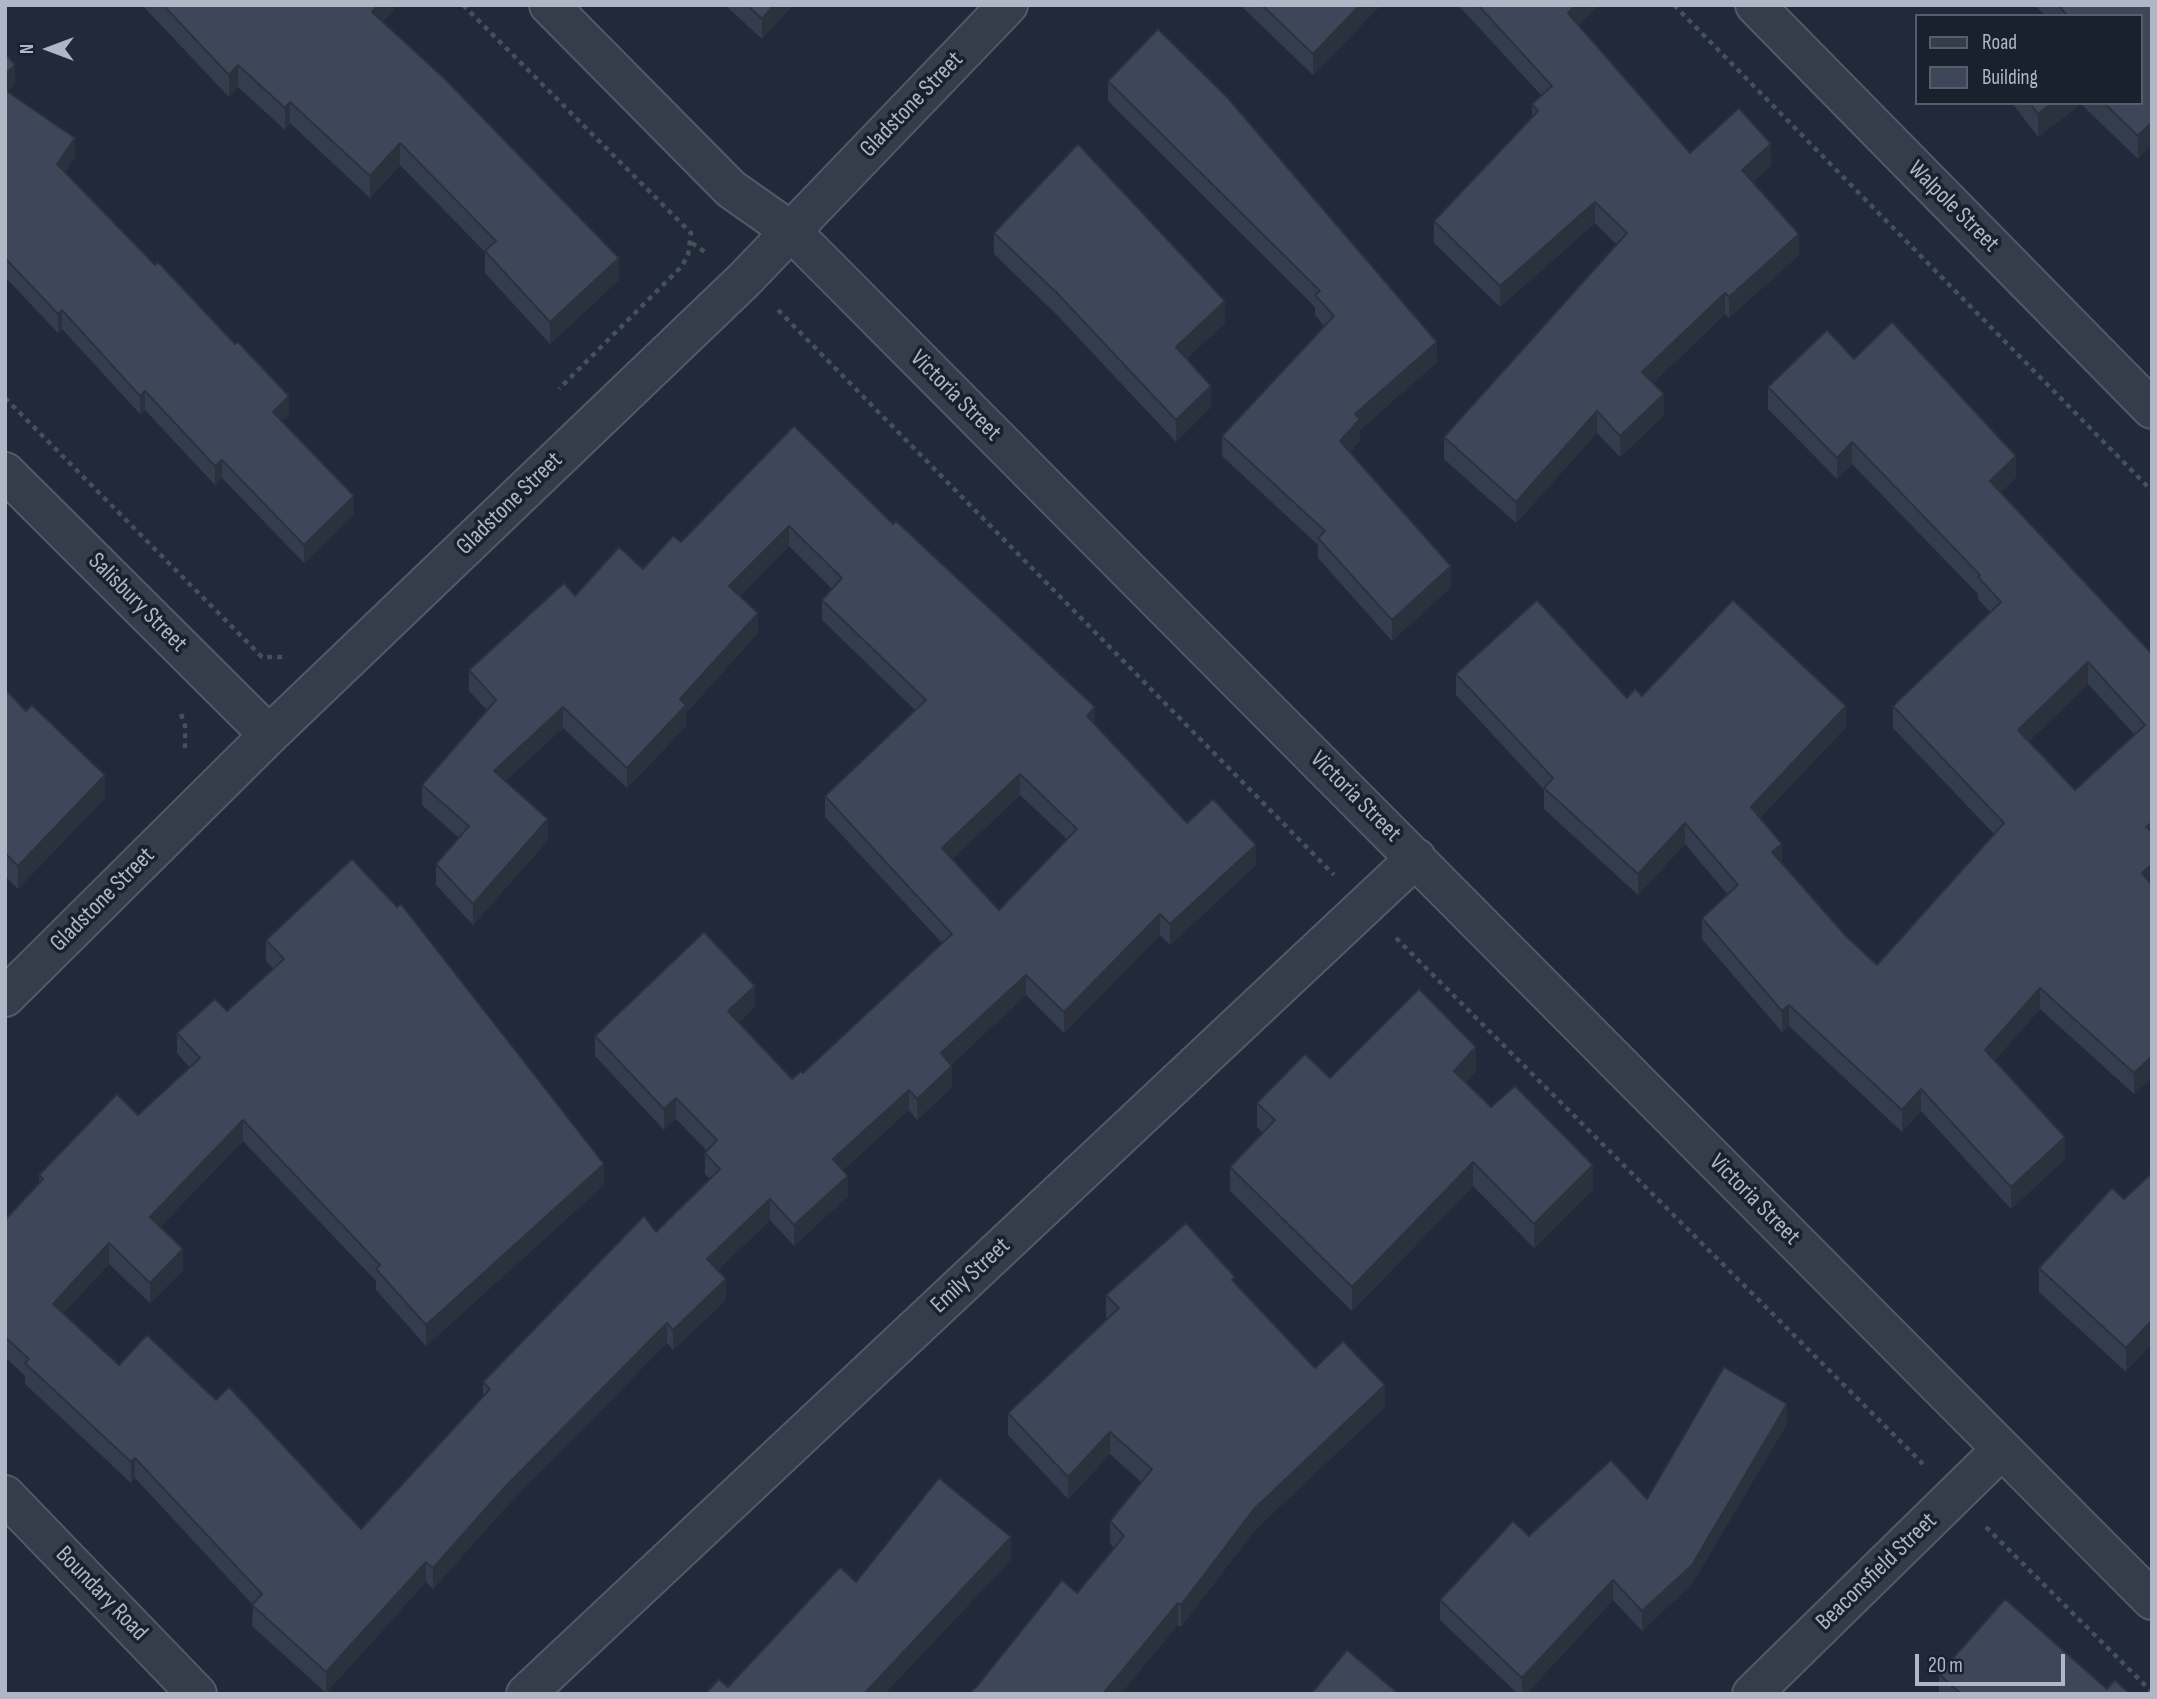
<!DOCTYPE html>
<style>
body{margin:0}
#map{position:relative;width:2157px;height:1699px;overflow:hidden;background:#21293a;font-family:"Sofia Sans Condensed",sans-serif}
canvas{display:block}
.frame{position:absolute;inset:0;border:7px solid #afb6c6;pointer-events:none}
.legend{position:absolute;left:1915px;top:14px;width:228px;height:91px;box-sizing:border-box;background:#1a212e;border:2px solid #565d6b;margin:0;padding:9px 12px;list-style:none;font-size:21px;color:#afb6c6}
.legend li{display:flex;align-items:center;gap:14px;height:35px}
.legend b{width:35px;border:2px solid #565d6b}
.north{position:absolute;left:14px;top:14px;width:70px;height:70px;-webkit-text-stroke:5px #1a212e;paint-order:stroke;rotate:270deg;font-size:19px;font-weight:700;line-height:28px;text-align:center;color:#afb6c6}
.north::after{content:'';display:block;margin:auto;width:24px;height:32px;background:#afb6c6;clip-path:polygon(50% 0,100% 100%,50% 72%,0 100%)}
.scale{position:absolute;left:1915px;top:1654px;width:150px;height:32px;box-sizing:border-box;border:4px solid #afb6c6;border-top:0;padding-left:9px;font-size:21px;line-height:24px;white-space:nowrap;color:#afb6c6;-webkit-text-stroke:5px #1a212e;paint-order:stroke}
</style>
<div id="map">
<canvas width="2157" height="1699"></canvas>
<div class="frame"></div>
<ul class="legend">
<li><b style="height:9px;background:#353c4a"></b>Road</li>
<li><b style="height:19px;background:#3d4759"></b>Building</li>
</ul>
<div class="north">N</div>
<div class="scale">20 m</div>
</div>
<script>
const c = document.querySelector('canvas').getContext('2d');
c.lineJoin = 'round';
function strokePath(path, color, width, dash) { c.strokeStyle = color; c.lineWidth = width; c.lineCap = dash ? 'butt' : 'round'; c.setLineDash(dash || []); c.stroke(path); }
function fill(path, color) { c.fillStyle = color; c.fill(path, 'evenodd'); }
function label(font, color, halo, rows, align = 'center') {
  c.font = font + ' "Sofia Sans Condensed",sans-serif'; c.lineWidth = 7; c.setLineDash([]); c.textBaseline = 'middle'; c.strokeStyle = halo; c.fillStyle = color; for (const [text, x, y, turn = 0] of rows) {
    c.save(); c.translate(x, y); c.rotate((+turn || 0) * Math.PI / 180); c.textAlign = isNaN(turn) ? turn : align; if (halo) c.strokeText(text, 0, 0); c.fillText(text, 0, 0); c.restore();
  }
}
const minor = new Path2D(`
 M549,5L731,189L792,232L2152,1600
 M1755,5L2152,409
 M5,472L269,735
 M5,997L269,735L744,280L1008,5
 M5,1495L197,1694
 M526,1694L1416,858
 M1752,1694L2001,1450`);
strokePath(minor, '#525968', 42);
strokePath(new Path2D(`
 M463,5L691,233L688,255L682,266L559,389
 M1674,5L2152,491
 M692,243L705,252
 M778,310L1334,875
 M5,398L262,657H282
 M181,714L185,726V753
 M1396,938L1923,1464
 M1986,1527L2152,1692`), '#415358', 4.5, [5, 5]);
strokePath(minor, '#353c4a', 38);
fill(new Path2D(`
 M142,5H394V9L383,22L619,280L550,344L485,273V252L400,165L370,198L290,123L285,130L238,87L229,97Z
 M725,5H793L762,39Z
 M1240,5H1381L1313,75Z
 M1458,5H1598L1578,25L1690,153L1771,165L1753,182L1799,255L1729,318L1725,314L1653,383L1664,415L1620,457L1597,433L1516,523L1444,459V437L1617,245L1595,223L1500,307L1434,243V221L1532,118V104L1541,95Z
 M2035,5H2152L2138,159L2081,104L2038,137L2012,103H2141V16H2045Z
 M5,53L15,83L7,91L75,157L65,172L289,415L282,421L354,515L304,563L222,478L215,485L145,410L140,414L62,329L58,333L5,277Z
 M1108,81L1437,362L1360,430V440L1350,452L1451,587L1392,641L1318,558V545L1222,456V436L1324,326L1315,315V307L1108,101Z
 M994,233L1225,323L1186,359L1211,407L1176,442L1057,315L994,254Z
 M1854,359L2016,477L2001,492L2152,654L2134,1094L2040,1009L1994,1061L2065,1159L2011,1209L1921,1111L1902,1132L1789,1026L1782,1032L1702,939V918L1728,895L1685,844L1638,895L1544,809V790L1456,695V674L1627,698L1642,696L1846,727L1760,818L1782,862L1846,936L1877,965L1994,834L1893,728V706L1990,612L1978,599V594L1852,464L1837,479L1768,409V387ZM2088,684L2134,734L2075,790L2029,741Z
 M794,426L1095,724L1187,823L1256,865L1170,945L1160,935L1064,1033L1026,995L951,1065L952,1087L917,1120L909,1110L843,1170L848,1196L794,1246L770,1220L718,1270L726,1300L673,1350L667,1343L505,1508L433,1589L426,1582L326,1693L252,1626L253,1605L135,1478L131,1483L25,1384V1376L5,1357V1220L39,1184V1175L138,1115L190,1068L177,1053V1033L227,1011L274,969L266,961V940L604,1185L426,1346L376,1290V1281L243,1141L160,1227L183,1270L150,1303L109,1264L63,1313L119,1365L216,1400L361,1529L483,1397V1382L656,1232L710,1179L705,1174V1153L707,1151L676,1119L664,1130L595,1056V1036L755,1007L739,1022L792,1079L803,1073L942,943L825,817V796L915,710L822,620V600L832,589L789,546L740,596L758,633L686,713V726L627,788L563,728L505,781L548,840L473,925L436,885V864L459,838L422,805V785L487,710L469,691V670L575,596L643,569L681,542ZM1020,795L1067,839L999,910L952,859Z
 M5,689L105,798L18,889L5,876Z
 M1476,1071L1466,1082L1491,1107L1593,1189L1534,1248L1473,1186L1352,1311L1230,1191V1167L1263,1133L1257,1127V1103L1330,1078Z
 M2152,1173L2126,1372L2039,1292V1268L2124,1199Z
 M1235,1283L1315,1368L1385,1407L1254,1531L1181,1627L1178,1625L1077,1593L1114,1548L1110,1543V1521L1141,1482L1110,1454L1068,1499L1008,1435V1413L1108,1319L1106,1317V1295Z
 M1787,1424L1692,1584L1642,1631L1613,1600L1526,1694H1518L1440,1620V1600L1529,1536L1647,1499Z
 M1939,1674L2107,1689L2130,1694H1939Z`), '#343d4d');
fill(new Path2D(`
 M378,5H394V9L372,34V12Z
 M774,5H793L762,39V19Z
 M1360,5H1381L1313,75V54Z
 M1576,5H1598L1568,34V13Z
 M15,65V83L5,92V74Z
 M238,65V87L229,97V75Z
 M290,102V123L285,130V108Z
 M2052,103H2081V104L2038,137V114Z
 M2152,122V145L2138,159V136Z
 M75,138V157L57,183V164Z
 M400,143V165L370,198V176Z
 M1771,144V165L1742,192V170Z
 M1595,202V223L1500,307V286Z
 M1799,234V255L1729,318V297Z
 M619,258V280L550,344V322Z
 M1725,293V314L1642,393V372Z
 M1225,301V323L1176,369V347Z
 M62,310V329L58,333V314Z
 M1437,342V362L1360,430V440L1340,462V441L1355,414Z
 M1211,386V407L1176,442V420Z
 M145,391V410L140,414V396Z
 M1664,394V415L1620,457V436Z
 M289,396V415L273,430V412Z
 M1597,411V433L1516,523V502Z
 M1852,442V464L1837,479V458Z
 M2016,456V477L1990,502V481Z
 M222,460V478L215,485V466Z
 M354,496V515L304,563V545Z
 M789,526V546L729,607V586Z
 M1451,566V587L1392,641V620Z
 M758,613V633L686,713V726L627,788V768L680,699Z
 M2088,662V684L2018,751V730Z
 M1846,706V727L1751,828V807Z
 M563,707V728L494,791V771Z
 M1095,707V728L1087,716Z
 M1020,774V795L942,868V848Z
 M105,775V798L18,889V866Z
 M548,819V840L473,925V904Z
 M2152,822V843L2146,827Z
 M1685,823V844L1638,895V874Z
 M1782,844V865L1772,852Z
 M1256,845V865L1170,945V924Z
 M2152,864V886L2142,873Z
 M1160,914V935L1064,1033V1012Z
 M1026,975V995L941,1074V1053Z
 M755,986V1007L728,1032V1011Z
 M2040,988V1009L1985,1072V1050Z
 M1789,1005V1026L1782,1032V1011Z
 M1476,1047V1071L1454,1095V1071Z
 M2152,1056V1078L2134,1094V1073Z
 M952,1066V1087L917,1120V1099Z
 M1921,1089V1111L1902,1132V1110Z
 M909,1090V1110L833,1179V1159Z
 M676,1098V1119L664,1130V1109Z
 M243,1120V1141L150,1238V1217Z
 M2065,1137V1159L2011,1209V1187Z
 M1473,1162V1186L1352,1311V1287Z
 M604,1164V1185L426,1346V1325Z
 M1593,1165V1189L1534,1248V1224Z
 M848,1176V1196L794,1246V1225Z
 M770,1199V1220L707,1280V1259Z
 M109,1243V1264L53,1325V1304Z
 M183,1249V1270L150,1303V1283Z
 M726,1279V1300L673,1350V1330Z
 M2152,1320V1344L2126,1372V1348Z
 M667,1323V1343L505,1508L433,1589V1568L505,1487Z
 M1385,1385V1407L1254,1531L1181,1627V1605L1254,1509Z
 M1787,1404V1424L1692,1584L1642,1631V1611Z
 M1110,1432V1454L1068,1499V1477Z
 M135,1458V1478L131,1483V1462Z
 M1011,1537V1560L885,1694H864Z
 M426,1562V1582L326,1693V1672Z
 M1613,1580V1600L1526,1694H1522V1678Z
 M1178,1603V1625L1121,1694H1103Z`), '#2b323e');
const building = new Path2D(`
 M163,5H378L372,12L444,78L619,258L550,322L485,251L496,241L400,143L370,176L290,102L285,108L238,65L229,75Z
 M747,5H774L762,19Z
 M1262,5H1360L1313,54Z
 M1478,5H1576L1568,13L1690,153L1739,108L1771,144L1742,170L1799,234L1729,297L1725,293L1642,372L1664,394L1620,436L1597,411L1516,502L1444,437L1627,233L1595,202L1500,286L1434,221L1538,111L1532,104L1552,86Z
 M2058,5H2152V122L2138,136L2104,103H2141V16H2068Z
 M1158,29L1227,97L1437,342L1355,414L1360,419L1340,441L1451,566L1392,620L1318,538L1325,531L1222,436L1334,316L1315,295L1320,291L1108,81Z
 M5,53L15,65L5,74Z
 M5,90L75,138L57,164L155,265L158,262L235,344L238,342L289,396L273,412L354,496L304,545L222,460L215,466L145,391L140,396L62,310L58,314L5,258Z
 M2030,103H2052L2038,114Z
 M1078,144L1225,301L1176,347L1211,386L1176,420L1057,293L994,233Z
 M1892,322L2016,456L1990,481L2152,654V822L2146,827L2152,832V864L2142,873L2152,885V1056L2134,1073L2040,988L1985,1050L2065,1137L2011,1187L1921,1089L1902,1110L1789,1005L1782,1011L1702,918L1738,885L1685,823L1638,874L1544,788L1553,778L1456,674L1537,600L1627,698L1635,689L1642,696L1733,600L1846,706L1751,807L1782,844L1772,852L1846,936L1877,965L2004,823L1893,706L2001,602L1978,577L1980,575L1852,442L1837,458L1768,387L1827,330L1854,359ZM2088,662L2145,725L2075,790L2018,730Z
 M794,426L893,524L896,521L1095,707L1087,716L1187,823L1213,799L1256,845L1170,924L1160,914L1064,1012L1026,975L941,1053L952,1066L917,1099L909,1090L833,1159L848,1176L794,1225L770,1199L707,1259L726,1279L673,1330L667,1323L505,1487L433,1568L426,1562L326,1672L252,1605L262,1594L135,1458L131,1462L25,1363L29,1359L5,1337V1220L43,1179L39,1175L117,1094L138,1115L200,1058L177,1033L215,999L227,1011L284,959L266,940L352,859L397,907L401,904L604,1164L426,1325L376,1269L380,1265L243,1120L150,1217L183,1249L150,1283L109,1243L53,1304L119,1365L147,1335L216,1400L229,1387L361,1529L490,1389L483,1382L644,1216L656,1232L720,1169L705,1153L717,1140L676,1098L664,1109L595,1036L704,932L755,986L728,1011L792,1079L801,1071L803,1073L952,934L825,796L926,700L822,600L842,578L789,526L729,586L758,613L680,699L686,705L627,768L563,707L494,771L548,819L473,904L436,864L469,826L422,785L496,700L469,670L564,583L575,596L619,547L643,569L673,536L681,542ZM1020,774L1077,829L999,910L942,848Z
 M5,689L26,711L32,705L105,775L18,866L5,853Z
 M1419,989L1476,1047L1454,1071L1491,1107L1515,1086L1593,1165L1534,1224L1473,1162L1352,1287L1230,1167L1275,1120L1257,1103L1305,1054L1330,1078Z
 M2152,1173V1320L2126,1348L2039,1268L2112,1188L2124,1199Z
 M1186,1223L1235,1277L1232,1280L1315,1368L1343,1341L1385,1385L1254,1509L1181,1605L1178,1603L1103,1694H969L977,1686L1062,1580L1077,1593L1124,1536L1110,1521L1152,1469L1110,1432L1068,1477L1008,1413L1119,1308L1106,1295Z
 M1724,1367L1787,1404L1692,1565L1642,1611L1613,1580L1522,1678L1440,1600L1513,1521L1529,1536L1611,1460L1647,1499Z
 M939,1478L1011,1537L864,1694H705L719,1679L728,1687L840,1567L856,1582Z
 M2005,1599L2107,1689L2115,1680L2130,1694H1961L1939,1674Z
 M1347,1650L1399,1694H1311Z`);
fill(building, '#3d4759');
strokePath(building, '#2b323e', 2);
label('24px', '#afb6c6', '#1a212e', [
 ["Gladstone Street",912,105,-46],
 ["Walpole Street",1953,207,45],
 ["Victoria Street",955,396,45],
 ["Gladstone Street",510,504,-44],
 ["Salisbury Street",137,603,45],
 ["Victoria Street",1355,797,45],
 ["Gladstone Street",103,900,-45],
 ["Victoria Street",1754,1200,45],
 ["Emily Street",971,1276,-43],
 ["Beaconsfield Street",1877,1572,-44],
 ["Boundary Road",101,1594,46]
]);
</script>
